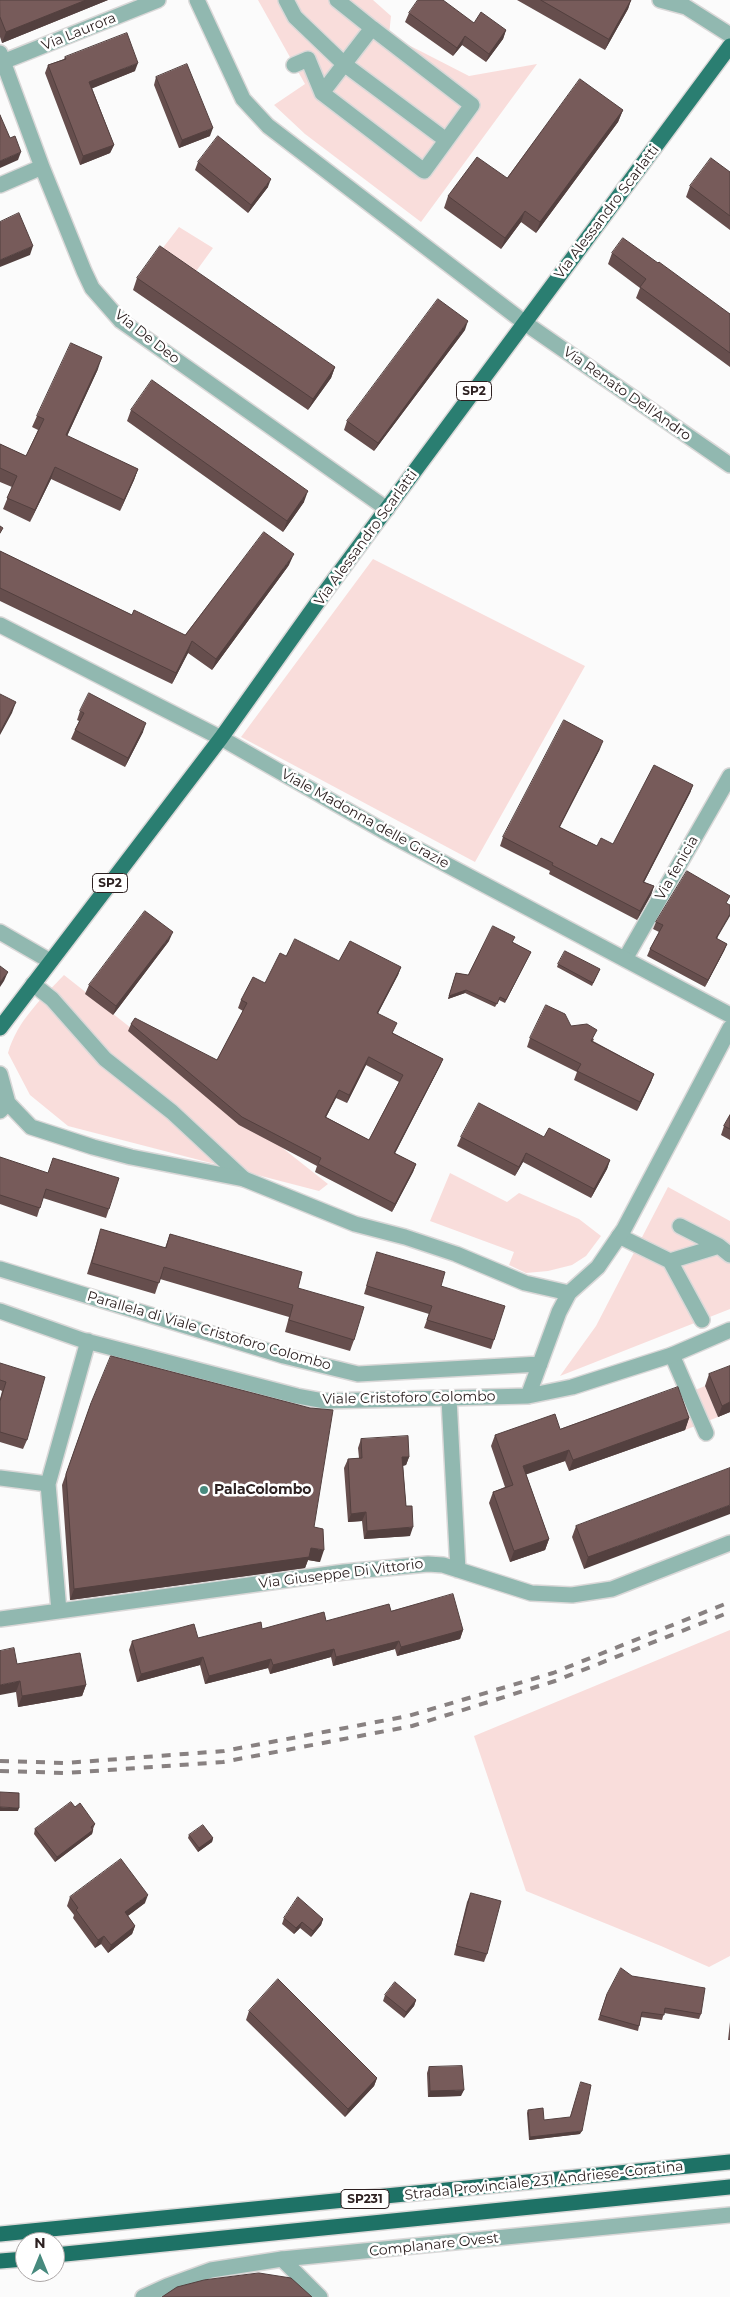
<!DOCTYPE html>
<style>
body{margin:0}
#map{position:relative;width:730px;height:2297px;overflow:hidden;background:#fbfbfb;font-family:Montserrat,sans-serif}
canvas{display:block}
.north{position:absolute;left:15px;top:2232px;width:50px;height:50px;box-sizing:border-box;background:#fff;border:1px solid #aba6a6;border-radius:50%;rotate:0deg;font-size:14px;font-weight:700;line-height:20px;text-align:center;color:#2d2121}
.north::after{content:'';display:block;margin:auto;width:18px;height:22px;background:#478a7e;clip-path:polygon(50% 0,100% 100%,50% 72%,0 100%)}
</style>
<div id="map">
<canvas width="730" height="2297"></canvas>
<div class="north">N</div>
</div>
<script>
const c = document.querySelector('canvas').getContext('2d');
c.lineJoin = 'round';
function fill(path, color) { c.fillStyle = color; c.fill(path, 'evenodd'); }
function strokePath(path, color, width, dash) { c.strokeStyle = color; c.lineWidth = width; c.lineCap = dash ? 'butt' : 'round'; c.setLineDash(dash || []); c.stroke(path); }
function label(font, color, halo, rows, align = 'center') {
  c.font = font + ' Montserrat,sans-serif'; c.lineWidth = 5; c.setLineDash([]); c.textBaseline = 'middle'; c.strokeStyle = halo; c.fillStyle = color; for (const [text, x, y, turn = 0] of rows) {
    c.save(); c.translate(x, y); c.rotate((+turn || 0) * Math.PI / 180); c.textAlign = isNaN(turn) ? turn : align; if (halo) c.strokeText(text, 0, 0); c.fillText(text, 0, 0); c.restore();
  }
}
fill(new Path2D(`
 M258,0H373L391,16L389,35L469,76L537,64L421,222L305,134L274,105L305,84Z
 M179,227L213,248L189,281L155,258Z
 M373,559L585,666L475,862L241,737Z
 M64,975L328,1184L319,1191L68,1126L30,1095L8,1053C17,1021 42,998 64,975Z
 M450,1173L507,1202L519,1193L579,1219L601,1236L586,1256L572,1265L548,1271L526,1273L509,1265L514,1252L430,1221Z
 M668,1187L730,1221V1309L560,1376L596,1326Z
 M705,1386L718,1417L685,1430L673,1399Z
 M730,1630V1956L709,1967L661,1946L526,1891L474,1736Z`), '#f9dddb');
const pedestrian = new Path2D(`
 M286,0L295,17L344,64L446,140
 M337,0L372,28
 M294,65L308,59L322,93L372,28L472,105L424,171L322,93
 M33,984L52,999L105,1059L172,1112L244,1179
 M680,1226L719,1246
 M619,1236L670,1261L702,1320
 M670,1261L719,1246L730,1255
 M672,1355L706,1433`);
const minor = new Path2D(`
 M197,0L243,99L268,126L525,323L730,465
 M660,0L686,7L730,35
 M0,53L42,167L84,271L92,288L121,321L387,509
 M0,63L158,0
 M0,185L42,167
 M625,959L730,776
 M0,1074L8,1103L0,1111
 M8,1103L31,1127L93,1147L131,1157L244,1179L355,1224L405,1237L456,1254L525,1283L569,1293
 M0,1269L284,1356L358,1374L540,1364
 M0,1311L82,1340L297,1396L324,1401L528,1396L572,1387L672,1355L730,1330
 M528,1396L559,1312L569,1293L598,1267L624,1229L730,1028
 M449,1399L458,1570
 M0,1478L48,1484
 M59,1611L48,1484L88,1341
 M0,1619L344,1572L428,1564L443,1565L531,1593L572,1595L612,1589L730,1543
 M282,2259L320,2297`);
const tertiary = new Path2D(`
 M0,625L221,738L387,833L730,1015
 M0,932L50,961
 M143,2297L167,2286L211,2270L282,2259L730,2215`);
const primary = new Path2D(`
 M0,1028L221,738L322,596L730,46`);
const trunk = new Path2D(`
 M0,2234L730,2162
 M55,2255L730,2187
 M0,2261L25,2259`);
strokePath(pedestrian, '#dad8d8', 18);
strokePath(minor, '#dad8d8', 18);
strokePath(tertiary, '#dad8d8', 18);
strokePath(primary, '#dad8d8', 18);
strokePath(trunk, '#dad8d8', 18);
strokePath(pedestrian, '#91b8b0', 15);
strokePath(minor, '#91b8b0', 15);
strokePath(tertiary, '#91b8b0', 15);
strokePath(primary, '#2a7e71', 15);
strokePath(trunk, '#1e7266', 15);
strokePath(new Path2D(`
 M0,1761L66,1763L224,1751L408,1716L553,1673L730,1602
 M0,1771L66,1773L223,1762L412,1726L555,1681L730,1612`), '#888181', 4, [9, 9]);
fill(new Path2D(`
 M0,0H108L2,43L0,37Z
 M517,0H631L628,9L605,50Z
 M409,13L474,23L506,30L503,39L486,62L462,45L453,56L405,22Z
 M65,57L135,71L92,88L114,145L110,153L80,165L45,73L48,65L64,59Z
 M156,77L210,136L179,148L154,85Z
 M623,110L618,122L536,233L521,222L501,249L444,208L448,196L507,178Z
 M198,162L268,187L248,213L195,170Z
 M730,172V230L686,197L690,186Z
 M612,253L730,314V367L636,298L640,288L608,264Z
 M137,278L335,367L331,378L308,410L133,290Z
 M465,330L374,451L344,430L347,421Z
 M98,369L67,436L138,469L134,480L120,511L51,479L30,522L3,509L12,487L0,482V444L26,456L38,430L32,427L37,416Z
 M131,410L304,502L283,532L127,421Z
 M0,551L132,615L185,635L289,565L212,670L188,653L172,684L0,601Z
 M80,711L143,732L125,767L71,739L79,721L77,720Z
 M600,749L560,827L597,846L613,844L693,785L690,793L644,882L654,886L651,895L637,920L549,874L550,871L500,846L503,837Z
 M727,904L717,939L727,944L724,951L705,987L647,956L650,949L659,932L653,929L656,922Z
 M514,940L512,942L531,952L505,1003L499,1000L495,1007L465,993L448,999L456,973L468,975Z
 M169,941L113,1015L85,994L89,985Z
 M286,956L401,967L398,975L378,1013L393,1033L443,1059L440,1066L395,1153L416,1164L413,1172L392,1212L315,1172L317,1166L239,1125L128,1031L131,1024L217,1060L243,1011L238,1008L241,1000L265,983ZM366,1065L399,1082L369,1140L326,1117L336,1098L347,1103Z
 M558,964L600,969L592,986L557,967Z
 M571,1026L594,1039L593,1041L654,1074L651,1082L637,1111L574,1080L577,1072L527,1047L530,1038Z
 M730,1115V1140L721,1135L724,1126Z
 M461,1137H544L610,1160L607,1169L591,1198L523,1162L515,1176L457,1146Z
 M0,1157L109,1209L106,1218L43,1198L37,1217L0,1204Z
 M101,1229L165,1248L170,1234L298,1288L354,1340L350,1351L285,1332L289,1317L160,1279L155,1294L87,1274Z
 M377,1252L441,1286L494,1340L491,1349L424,1328L429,1314L364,1294Z
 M0,1363L27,1440L23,1449L0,1442V1399L2,1391L0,1390Z
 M730,1366V1412L718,1417L705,1386L709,1374Z
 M91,1403L314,1527L320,1562L308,1560L305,1568L70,1600L62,1485Z
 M689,1418L685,1430L569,1471L565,1461L526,1474L549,1539L545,1550L510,1562L489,1503L493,1492L505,1487L491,1446L495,1435Z
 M361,1439L409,1457L406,1465L403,1466L406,1506L410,1536L364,1539L362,1521L348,1522L344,1468L348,1459L359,1458L358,1448Z
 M730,1468L584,1569L572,1537L576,1526Z
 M391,1611L463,1630L460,1639L397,1656L395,1649L333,1666L331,1657L270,1674L268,1668L205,1684L200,1665L137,1682L129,1650L132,1641L198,1638L262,1629L326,1621Z
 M17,1664L86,1685L82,1696L18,1707L16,1692Z
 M75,1807L95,1824L93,1829V1830L92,1834L55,1862L34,1834L35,1829Z
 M189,1835L213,1838L212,1842L198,1852L188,1838Z
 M471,1893L487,1954L484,1962L454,1955L467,1902Z
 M70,1897L145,1903L128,1916L135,1926L132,1934L108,1953L101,1944L95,1948L73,1918L74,1915L67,1906Z
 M284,1918L323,1919L321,1925L311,1937L300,1928L294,1934L282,1924Z
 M632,1976L701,2014L699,2019L664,2013L662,2020L641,2017L639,2026L638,2031L598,2020L607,1994Z
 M385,1995L416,2000L414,2006L404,2018L383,2001Z
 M249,2011L377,2078L374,2086L345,2117L246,2020Z
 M730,2022V2040H728Z
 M429,2067L461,2096L428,2097L427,2073Z
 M528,2110L544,2120L580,2134L529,2140L527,2113Z`), '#664e4d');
fill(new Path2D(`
 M86,0H108L2,43L6,32Z
 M631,0L628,9L605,50L609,39Z
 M506,30L503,39L486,62L489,54Z
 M465,36L462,45L453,56L457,48Z
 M138,63L135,71L86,91L89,82Z
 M623,110L618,122L536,233L540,222Z
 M213,128L210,136L179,148L182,140Z
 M114,145L110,153L80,165L83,156Z
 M21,152L18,160L0,168V161Z
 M271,179L268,187L248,213L251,205Z
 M525,211L521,222L501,249L505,238Z
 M33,246L30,255L0,267V260Z
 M468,321L465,330L374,451L378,443Z
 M102,357L98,369L62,447L66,435Z
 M335,367L331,378L308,410L313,399Z
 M55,467L51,479L30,522L35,510Z
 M138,469L134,480L120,511L124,500Z
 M308,491L304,502L283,532L287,521Z
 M294,554L289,565L212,670L216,659Z
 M192,641L188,653L172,684L176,673Z
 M16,702L12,713L0,735V732Z
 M146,723L143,732L125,767L128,758Z
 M603,741L600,749L555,835L559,827Z
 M693,785L690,793L640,890L643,882Z
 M654,886L651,895L637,920L640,911Z
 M730,914V916L713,945L716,938Z
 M173,932L169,941L113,1015L116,1006Z
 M727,944L724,951L705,987L708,980Z
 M401,967L398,975L374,1021L377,1013Z
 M8,972L4,981L0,987V982Z
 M466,990L465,993L448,999L449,996Z
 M369,1057L366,1065L347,1103L349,1095Z
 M443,1059L440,1066L391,1161L394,1153Z
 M654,1074L651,1082L637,1111L640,1102Z
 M339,1090L336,1098L322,1125L325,1117Z
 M526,1153L523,1162L515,1176L519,1167Z
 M610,1160L607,1169L591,1198L594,1189Z
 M416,1164L413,1172L392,1212L395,1204Z
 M730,1402V1412L718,1417L722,1406Z
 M689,1418L685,1430L569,1471L573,1460Z
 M569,1450L565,1461L519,1477L523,1466Z
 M402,1457H409L406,1465L399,1466Z
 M730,1505V1514L584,1569L588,1557Z
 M366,1512L362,1521L348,1522L351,1514Z
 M413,1527L410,1536L364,1539L367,1531Z
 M549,1539L545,1550L510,1562L514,1551Z
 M311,1548L324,1550L320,1562L308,1560L305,1568L70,1600L74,1589Z
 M463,1630L460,1639L397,1656L401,1647Z
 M399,1641L395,1649L333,1666L336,1657Z
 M334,1649L331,1657L270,1674L273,1665Z
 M203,1657L200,1665L137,1682L141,1674Z
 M271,1659L268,1668L205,1684L209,1676Z
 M20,1681L16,1692L0,1695V1685Z
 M86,1685L82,1696L18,1707L22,1696Z
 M0,1807L19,1808L18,1811H0Z
 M93,1830L92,1834L55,1862L57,1857Z
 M213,1838L212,1842L198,1852L199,1848Z
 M148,1895L145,1903L122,1920L125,1912Z
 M323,1919L321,1925L311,1937L313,1931Z
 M302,1922L300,1928L294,1934L296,1928Z
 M135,1926L132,1934L108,1953L111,1945Z
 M104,1936L101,1944L95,1948L98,1940Z
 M416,2000L414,2006L404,2018L406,2012Z
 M377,2078L374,2086L345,2117L348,2109Z
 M464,2090L461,2096L428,2097L430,2091Z
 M582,2131L580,2134L529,2140L530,2137Z`), '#53403f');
const building = new Path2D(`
 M0,0H86L6,32L0,17Z
 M418,0H443L474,23L481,12L506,30L489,54L465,36L457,48L409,13Z
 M541,0H631L609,39Z
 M127,33L138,63L89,82L114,145L83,156L48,65L66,59L65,57Z
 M187,64L213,128L182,140L156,77Z
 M580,79L623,110L540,222L525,211L505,238L448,196L477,157L507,178Z
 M0,115L10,138L15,136L21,152L0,161Z
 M218,136L271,179L251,205L198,162Z
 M711,158L730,172V216L690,186Z
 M19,213L33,246L0,260V222Z
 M623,238L658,263L659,262L730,314V353L640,287L646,279L612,253Z
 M160,246L335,367L313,399L137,278Z
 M438,299L468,321L378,443L347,421Z
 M71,343L102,357L66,435L138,469L124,500L55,467L35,510L7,498L17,476L0,468V444L26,456L44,419L37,416Z
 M152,380L308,491L287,521L131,410Z
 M0,526L3,528L0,533Z
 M264,532L294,554L216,659L192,641L176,673L0,588V551L132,615L134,610L185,635Z
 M89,693L146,723L128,758L75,730L84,713L80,711Z
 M0,694L16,702L0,732Z
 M564,720L603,741L559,827L597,846L601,838L613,844L654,765L693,785L643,882L654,886L640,911L552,865L553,863L503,837Z
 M687,871L730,896L726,903L730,905V914L716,938L727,944L708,980L650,949L663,925L656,922Z
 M145,911L173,932L116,1006L89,985Z
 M493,926L515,937L512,942L531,952L506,1000L500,997L497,1004L466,990L449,996L456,973L468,975Z
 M295,939L339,961L350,941L401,967L377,1013L397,1023L392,1033L443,1059L394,1153L416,1164L395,1204L318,1164L321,1158L242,1117L131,1024L135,1018L217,1060L247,1003L241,1000L253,977L265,983L280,953L286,956ZM369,1057L403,1075L369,1140L325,1117L339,1090L349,1095Z
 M565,951L600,969L593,983L558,964Z
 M0,966L8,972L0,982Z
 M546,1005L565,1014L571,1026L587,1024L597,1030L591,1041L654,1074L640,1102L577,1071L581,1064L530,1038Z
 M479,1103L544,1137L549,1128L610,1160L594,1189L526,1153L519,1167L461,1137Z
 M730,1115V1129L724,1126Z
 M0,1157L48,1173L53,1158L119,1178L109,1209L46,1189L40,1208L0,1195Z
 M101,1229L166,1248L170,1234L302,1272L298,1288L364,1307L354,1340L289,1320L293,1305L164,1267L159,1283L92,1263Z
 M377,1252L445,1272L441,1286L505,1306L494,1340L427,1320L432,1306L367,1286Z
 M111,1356L310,1408L333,1410L314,1527L323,1529L324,1550L311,1548L309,1557L74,1589L66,1474L91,1403Z
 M0,1363L45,1377L27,1440L0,1432V1401L6,1382L0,1380Z
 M730,1366V1402L722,1406L709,1374Z
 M678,1387L689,1418L573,1460L569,1450L523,1466L549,1539L514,1551L493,1492L513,1485L495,1435L555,1414L560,1429Z
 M408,1436L409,1457H402L406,1506H412L413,1527L367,1531L366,1512L351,1514L348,1459L362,1458L361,1439Z
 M730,1468V1505L588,1557L576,1526Z
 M453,1594L463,1630L401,1647L399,1641L336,1657L334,1649L273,1665L271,1659L209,1676L203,1657L141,1674L132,1641L194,1624L198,1638L261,1622L262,1629L324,1612L326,1621L389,1604L391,1611Z
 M14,1648L17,1664L80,1653L86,1685L22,1696L20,1681L0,1685V1651Z
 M0,1792L19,1793V1808L0,1807Z
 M71,1802L75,1807L80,1803L95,1824L91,1827L93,1830L57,1857L35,1829Z
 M203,1825L213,1838L199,1848L189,1835Z
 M121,1859L148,1895L125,1912L135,1926L111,1945L104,1936L98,1940L76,1910L78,1908L70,1897Z
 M471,1893L501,1901L487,1954L457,1946Z
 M298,1897L323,1919L313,1931L302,1922L296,1928L284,1918Z
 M621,1968L632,1976L705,1988L701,2014L665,2008L664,2015L642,2012L639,2026L600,2015L607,1994Z
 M278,1979L377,2078L348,2109L249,2011Z
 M395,1982L416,2000L406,2012L385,1995Z
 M462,2066L464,2090L430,2091L429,2067Z
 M581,2082L591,2085L582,2131L530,2137L528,2110L543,2108L544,2120L570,2117Z
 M259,2273L291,2278L312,2297H162L177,2287L204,2280Z`);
fill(building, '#775b5a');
strokePath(building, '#53403f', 1);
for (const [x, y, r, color] of [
 [204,1490,5,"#478a7e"]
]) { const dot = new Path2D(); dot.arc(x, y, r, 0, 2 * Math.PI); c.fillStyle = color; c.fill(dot); strokePath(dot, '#fff', 2); }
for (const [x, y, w] of [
 [474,391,35],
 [110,883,35],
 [365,2199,48]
]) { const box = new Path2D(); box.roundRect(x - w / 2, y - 9.5, w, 19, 4); c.fillStyle = '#fff'; c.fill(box); strokePath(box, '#2d2121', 1); }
label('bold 12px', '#2d2121', null, [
 ["SP2",474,391],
 ["SP2",110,883],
 ["SP231",365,2199]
]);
label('14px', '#2d2121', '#fff', [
 ["Via Laurora",79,32,-22],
 ["Via Alessandro Scarlatti",607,212,-53],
 ["Via De Deo",147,337,38],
 ["Via Renato Dell'Andro",627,394,35],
 ["Via Alessandro Scarlatti",366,538,-54],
 ["Viale Madonna delle Grazie",365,819,29],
 ["Via fenicia",677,868,-60],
 ["Parallela di Viale Cristoforo Colombo",209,1331,16],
 ["Viale Cristoforo Colombo",409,1398,-1],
 ["Via Giuseppe Di Vittorio",341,1574,-7],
 ["Strada Provinciale 231 Andriese-Coratina",544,2181,-6],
 ["Complanare Ovest",434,2245,-6]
]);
label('bold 14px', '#2d2121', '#fff', [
 ["PalaColombo",214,1490]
], 'left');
</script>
